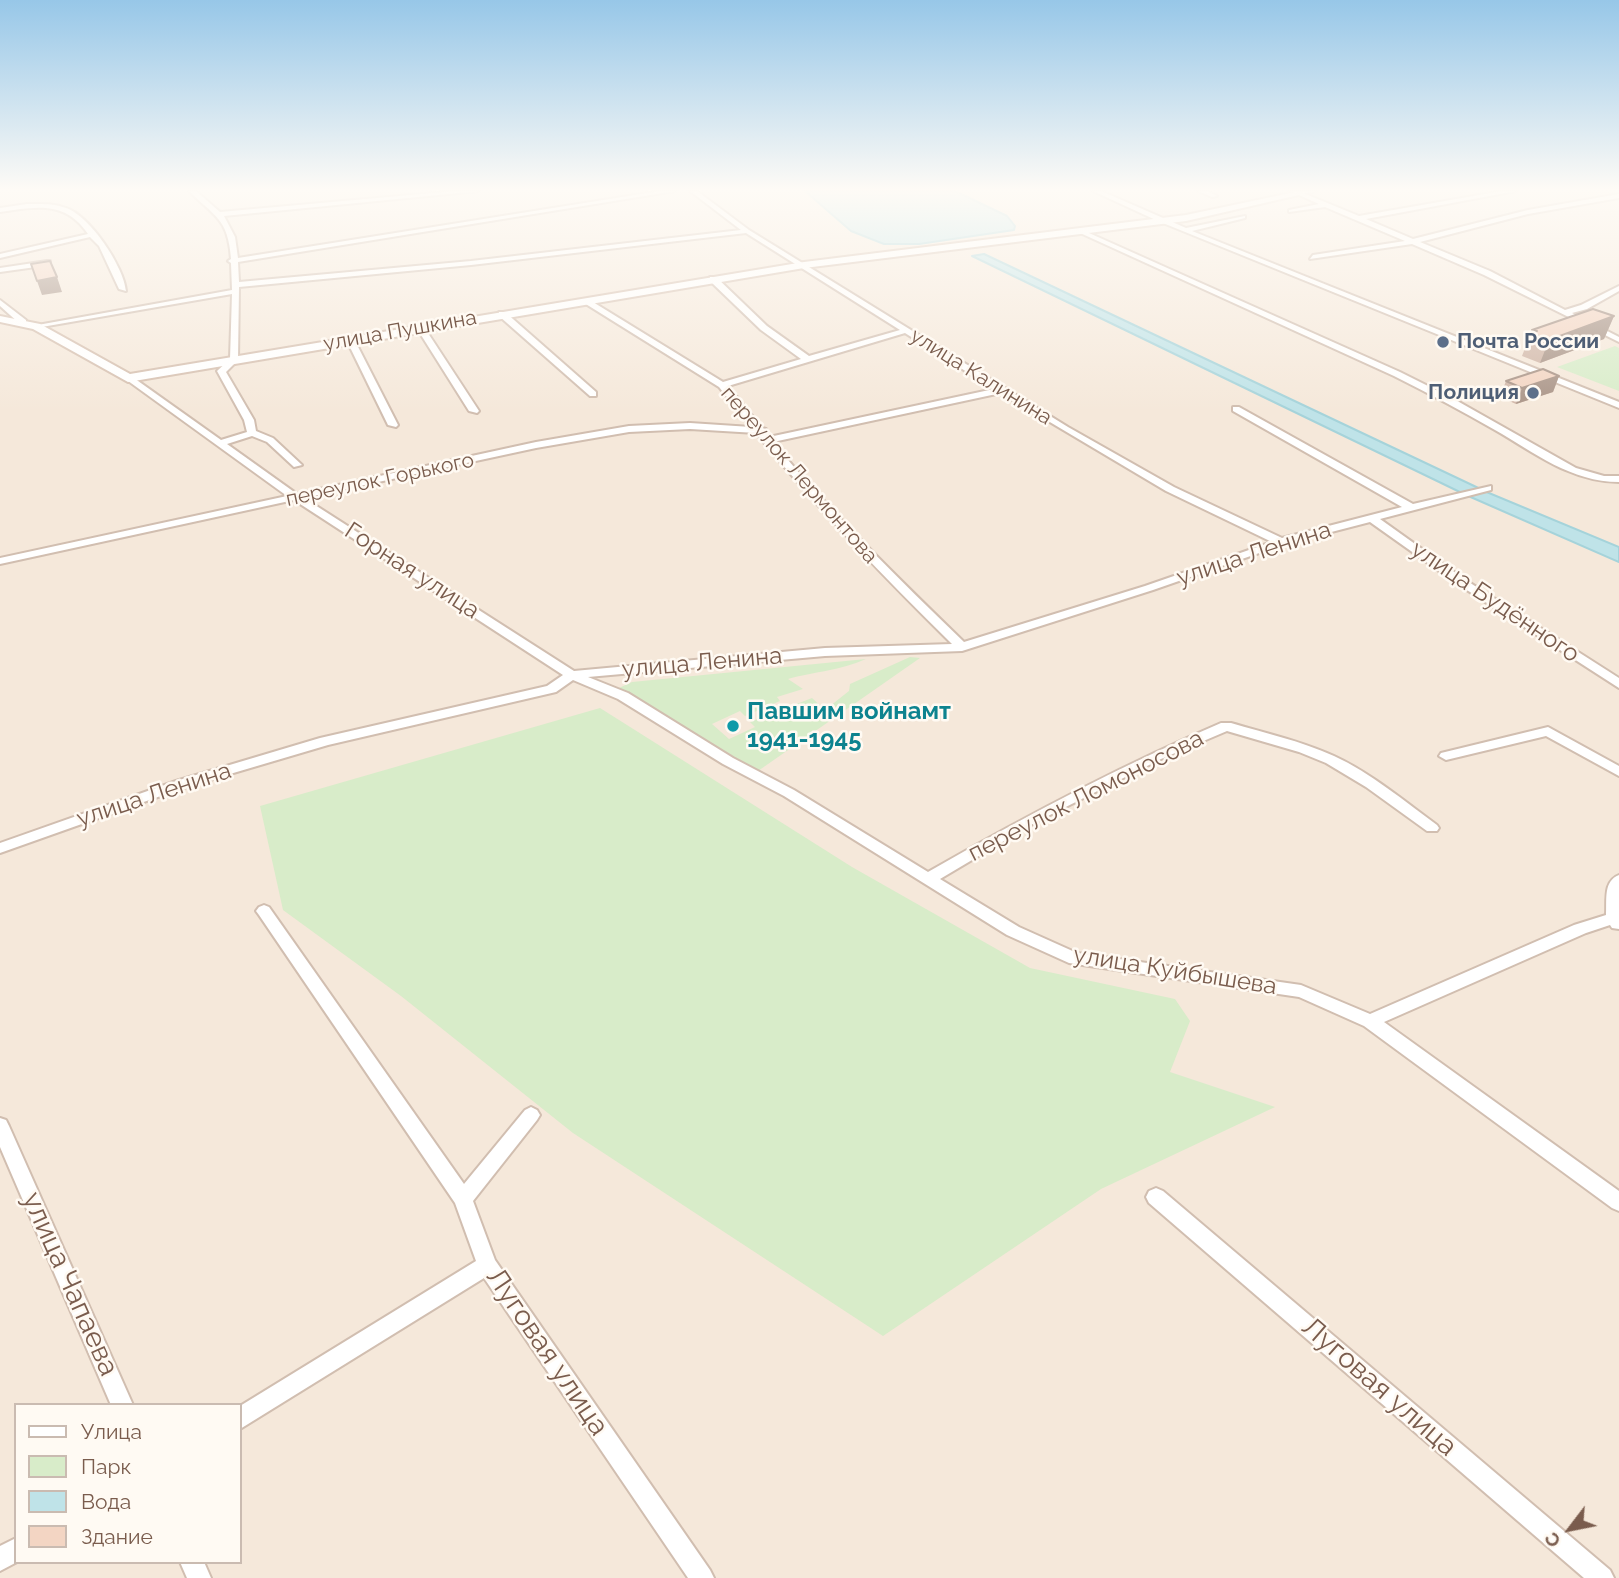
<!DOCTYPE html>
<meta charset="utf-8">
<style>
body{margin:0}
#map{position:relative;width:1619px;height:1578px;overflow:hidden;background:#fdf6ec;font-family:Raleway,sans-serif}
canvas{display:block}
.legend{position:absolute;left:14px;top:1403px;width:228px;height:161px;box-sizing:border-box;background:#fffaf3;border:2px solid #cabbb1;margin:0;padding:9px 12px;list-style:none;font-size:21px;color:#7a5c4d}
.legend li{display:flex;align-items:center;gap:14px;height:35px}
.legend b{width:35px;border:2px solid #cabbb1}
.north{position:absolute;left:1535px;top:1494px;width:70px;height:70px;-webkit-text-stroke:5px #fffaf3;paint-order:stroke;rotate:238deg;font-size:19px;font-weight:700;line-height:28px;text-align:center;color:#7a5c4d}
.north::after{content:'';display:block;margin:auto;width:24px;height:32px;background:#7a5c4d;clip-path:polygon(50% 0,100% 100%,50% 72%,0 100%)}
</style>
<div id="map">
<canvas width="1619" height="1578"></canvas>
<ul class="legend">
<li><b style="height:9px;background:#fff"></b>Улица</li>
<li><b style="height:19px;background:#d8ecc9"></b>Парк</li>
<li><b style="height:19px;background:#bfe3e8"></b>Вода</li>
<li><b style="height:19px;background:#f3d5c3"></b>Здание</li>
</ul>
<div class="north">С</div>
</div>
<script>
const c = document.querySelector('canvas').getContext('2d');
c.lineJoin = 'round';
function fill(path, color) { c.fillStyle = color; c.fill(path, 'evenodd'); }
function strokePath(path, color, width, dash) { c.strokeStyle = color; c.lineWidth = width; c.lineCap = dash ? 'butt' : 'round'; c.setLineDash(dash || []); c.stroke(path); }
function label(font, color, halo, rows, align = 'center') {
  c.font = font + ' Raleway,sans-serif'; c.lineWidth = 5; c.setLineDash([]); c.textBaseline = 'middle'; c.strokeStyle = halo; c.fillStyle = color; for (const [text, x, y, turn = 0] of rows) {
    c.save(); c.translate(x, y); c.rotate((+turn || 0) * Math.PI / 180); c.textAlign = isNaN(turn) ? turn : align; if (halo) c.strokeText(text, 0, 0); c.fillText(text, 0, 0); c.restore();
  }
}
fill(new Path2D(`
 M0,191H1619V1578H0ZM16,1405H240V1562H16Z`), '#f5e8da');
fill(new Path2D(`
 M1615,346L1619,348V391L1557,367Z
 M910,657L920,658L758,771L619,688L632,682L866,659C839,671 817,671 788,679L803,689L777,697L780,701L745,716L740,711L712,724L729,739L755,727L750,722L812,698L825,710L849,691L850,684Z
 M600,708L852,867L1030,968L1175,999L1190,1021L1170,1072L1275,1107L1101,1189L883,1336L573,1133L401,996L283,910L260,806Z`), '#d8ecc9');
const water = new Path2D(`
 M805,191H955L1007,216L1015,226L1014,230L919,244H884L851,231Z
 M984,254L1489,493L1619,547V562L1466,495L972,256Z`);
fill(water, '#bfe3e8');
strokePath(water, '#a5d3da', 2);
const minor = new Path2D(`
 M189,191H196L220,212L455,191H479L224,216L235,237L238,258L660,191H675L238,262L239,282L471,261L741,230L690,191H697L749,230L1068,427L1174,487L1282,538L1402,507L1233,411V407H1239L1413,504L1491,486V490L1380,519L1464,579L1619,678V688L1456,583L1370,522L1285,544L1153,590L962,651L825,656L588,677L628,693L733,758L794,790L928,872C1024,817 1120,766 1221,723H1231C1265,733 1301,741 1334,756C1371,773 1404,801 1437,825L1439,828L1437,831H1427L1366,787L1326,763L1299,752L1227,731L1161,759L1036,822L940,879L1019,927L1077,953L1301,985L1370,1014L1574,925L1606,915C1607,900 1603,881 1619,875V929L1612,928L1610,925L1586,933L1384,1022L1619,1191V1211L1612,1208L1364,1026L1299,997L1069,963L1007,935L784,796L723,764L618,699L573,680L556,692L328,745L186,787L0,853V843L176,781L320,738L547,686L563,675L294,500L0,564V558L287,496L124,378L131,376L221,440L247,432L244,420L217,371L230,359L232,294L36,328L32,326L232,290L231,263L228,261L231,259C228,218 215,217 189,191ZM746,233L900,330L809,356L767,326L716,277H710V281L761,330L801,359L723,382L588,299L581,301L719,387L751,427L690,423L629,426L536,442L297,494L227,444L252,436L267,442L294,467L302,465L273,438L256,431L254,420L226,372L238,360L239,287L471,265ZM905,333L994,389L769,437L766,429L762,428L728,386ZM1001,393L1166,491L1272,542L1145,586L964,642C898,578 832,514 773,442ZM690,429L756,433C817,508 883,576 952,644L825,648L574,671L304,498L536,448L629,432Z
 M1093,191H1101L1186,228L1245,216V218L1192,231L1619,402V408L1158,221Z
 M1198,191H1207L1217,196L1212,197Z
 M1290,191H1298L1359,216L1502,191H1516L1366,219L1413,239L1528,210L1619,194V198L1528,214L1420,242L1490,271L1565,310L1581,305L1619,286V291L1587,309L1572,313L1619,337V342L1484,275L1412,244L1310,259L1313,255L1405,241L1325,207L1289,212V210L1319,204Z
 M27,204C40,204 54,203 66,208C90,216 124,267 126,291L119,289L99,246L90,237L0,258V254L88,234C65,200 36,207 0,212V208Z
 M1080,229L1400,372L1452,398L1576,468L1604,476H1619V482C1571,482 1535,453 1495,430C1462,411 1428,393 1394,376L1078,232Z
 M47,261H50V265L0,272V268Z
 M0,300L26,320V324H20L0,306Z
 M499,312H505L596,392V396H590L499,316Z
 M417,325L424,327L479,411L477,413L469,411L416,327Z
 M347,337L354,339L398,425L396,427L388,425L346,339Z
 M1548,727L1619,766V776L1546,736L1446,760L1439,756L1441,753Z
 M264,905L269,907L464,1184L525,1110L531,1107L537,1110L540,1115L537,1120L473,1201L495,1260L710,1570L714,1578H688L484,1278L240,1429V1406L476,1261L455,1203L259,915L256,911L259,907Z
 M0,1118L6,1120L9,1126L133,1405H111L0,1147Z
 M1156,1188L1163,1191L1610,1570L1614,1578H1584L1149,1203L1146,1197L1149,1191Z
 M16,1538L17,1562L0,1571V1546Z
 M180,1562H204L211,1578H187Z`);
const secondary = new Path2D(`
 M1300,191H1316L1186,221L804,268L128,382L33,329L0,322V316L40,324L130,374L804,262L1186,215Z`);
strokePath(minor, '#d1beb0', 4);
strokePath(secondary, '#d6c0b0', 4);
fill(minor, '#fff');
fill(secondary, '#fff');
fill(new Path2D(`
 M1614,316L1604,339L1540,363L1522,356L1532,330Z
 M1559,376L1553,392L1516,404L1500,397L1506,381Z`), '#d1b7a8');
fill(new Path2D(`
 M57,277L62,292L42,295L37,281Z
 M1614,316L1604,339L1540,363L1549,340Z
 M1559,376L1553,392L1516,404L1522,388Z`), '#aa9588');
const building = new Path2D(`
 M50,261L57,277L37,281L31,264Z
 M1593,309L1614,316L1549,340L1531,333L1537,331L1532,330Z
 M1543,369L1559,376L1522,388L1506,381Z`);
fill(building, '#f3d5c3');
strokePath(building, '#aa9588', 2);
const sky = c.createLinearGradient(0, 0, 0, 412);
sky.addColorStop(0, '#97c7e8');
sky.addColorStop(0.46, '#fefbf6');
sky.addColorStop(1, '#fefbf600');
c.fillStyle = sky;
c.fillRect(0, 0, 1619, 412);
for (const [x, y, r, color] of [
 [1443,342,7,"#5c6f8a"],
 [1533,393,7,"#5c6f8a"],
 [733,726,7,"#0f9aa8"]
]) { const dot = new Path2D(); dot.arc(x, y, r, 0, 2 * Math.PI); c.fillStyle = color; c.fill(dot); strokePath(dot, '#fffaf3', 2.5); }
label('21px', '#7a5c4d', '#fffaf3', [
 ["улица Пушкина",400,331,-10],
 ["улица Калинина",981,377,32],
 ["переулок Лермонтова",799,475,49],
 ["переулок Горького",380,480,-12]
]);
label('bold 21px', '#4e5e75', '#fffaf3', [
 ["Почта России",1457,342],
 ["Полиция",1519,393,"right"]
], 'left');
label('24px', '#7a5c4d', '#fffaf3', [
 ["улица Ленина",1254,554,-18],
 ["Горная улица",412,571,33],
 ["улица Будённого",1495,602,34],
 ["улица Ленина",702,663,-5],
 ["улица Ленина",154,795,-18],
 ["переулок Ломоносова",1086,796,-27],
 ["улица Куйбышева",1175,971,9]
]);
label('bold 24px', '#0d838f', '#fffaf3', [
 ["Павшим войнамт",747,712],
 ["1941-1945",747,740]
], 'left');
label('28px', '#7a5c4d', '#fffaf3', [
 ["улица Чапаева",70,1284,66],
 ["Луговая улица",547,1352,56],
 ["Луговая улица",1379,1387,41]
]);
</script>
